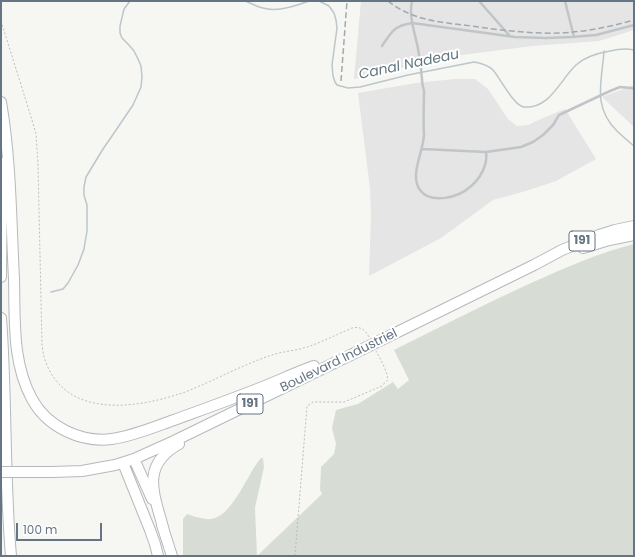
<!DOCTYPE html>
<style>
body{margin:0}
#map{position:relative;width:635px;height:557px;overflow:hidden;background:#f6f6f3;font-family:Poppins,sans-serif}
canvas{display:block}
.frame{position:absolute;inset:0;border:2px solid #667583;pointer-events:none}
.scale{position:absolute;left:16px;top:523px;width:86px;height:18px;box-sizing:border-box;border:2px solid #667583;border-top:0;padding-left:5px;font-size:12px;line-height:14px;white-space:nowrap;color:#667583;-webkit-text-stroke:3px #fff;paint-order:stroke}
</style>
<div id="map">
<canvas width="635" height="557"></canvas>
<div class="frame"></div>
<div class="scale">100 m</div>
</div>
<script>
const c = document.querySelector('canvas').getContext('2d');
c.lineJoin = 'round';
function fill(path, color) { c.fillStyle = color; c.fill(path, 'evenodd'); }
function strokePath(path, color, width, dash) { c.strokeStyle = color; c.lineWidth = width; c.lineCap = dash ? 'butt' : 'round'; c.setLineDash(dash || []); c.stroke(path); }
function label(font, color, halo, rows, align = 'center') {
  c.font = font + ' Poppins,sans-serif'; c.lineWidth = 4; c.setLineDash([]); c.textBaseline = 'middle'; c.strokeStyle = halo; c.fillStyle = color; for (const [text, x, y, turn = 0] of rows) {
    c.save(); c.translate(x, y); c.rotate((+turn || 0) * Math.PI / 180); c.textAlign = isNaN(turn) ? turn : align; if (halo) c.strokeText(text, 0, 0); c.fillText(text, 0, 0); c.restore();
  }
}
fill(new Path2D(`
 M361,1H634V30L599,41L532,46L454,56L354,79Z
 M455,79H475L488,89L508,119L517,126L528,125L543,118L565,109L596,159L556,181L526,191L493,200L441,238L369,276L371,217L370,188L358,93L416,83Z
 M634,85V127L602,97Z`), '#e4e5e4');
fill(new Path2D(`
 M634,244V556H257L322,494L320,490L321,467L334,454L336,444L332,428L336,410L358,404L393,382L398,389L409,380L394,350C440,327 485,304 531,283C565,268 598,253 634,244Z
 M261,458H263L264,467L255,508L257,556H183V519L187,514C192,516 206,520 211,519C233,516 247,474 261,458Z`), '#d7ddd4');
strokePath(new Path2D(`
 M245,1C251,3 257,7 263,8C275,12 296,6 309,1
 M319,1L329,6L334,13L336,20L337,28L332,65L333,76L335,82L337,85L348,88L360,87L408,75L474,62C480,63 488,65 493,70C500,78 514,106 524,107C550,109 560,80 576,65C586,56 598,53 610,51C618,49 626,48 634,50
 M604,51C602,82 592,106 617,131C622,136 628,141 634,146
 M51,292L63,289L68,283L78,265L84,249L87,231V205L84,195V187L86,177L103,149L112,136L133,105L141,87L142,77L141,66L138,59L134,51L128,44L122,38L120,33V26L124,9L130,1`), '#bcc6cb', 1.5);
const highway = new Path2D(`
 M1,102C11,160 11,220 14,279C15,319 12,363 32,399C47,427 81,443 112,439C133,436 154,427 174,420C204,409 235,398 265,386C282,379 297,372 314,366
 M583,248L609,240L634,235
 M1,277L2,163
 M1,318C7,397 4,477 11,556
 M134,459L152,499
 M123,463L150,530L155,544L158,556
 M18,472H52L82,471L115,465L134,459L174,441L365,348L534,265L562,250L599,235L615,230L634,226
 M162,525L172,556
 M164,531C155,496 139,466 179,444`);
strokePath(highway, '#b6b9bc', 12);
strokePath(new Path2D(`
 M1,21L32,120L36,134L38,164L42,345C43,350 43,355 45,360C65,418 133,409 179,394C187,392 194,388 202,385C224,375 246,364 269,356C282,351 297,351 310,346C324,341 338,334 352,328C361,326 365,330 369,337
 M295,556L307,406L313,402H344L382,386C382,385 386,382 387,381C390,375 379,357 376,351`), '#bbbdbf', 1, [2, 2]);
strokePath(new Path2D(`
 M412,1C408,19 417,37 419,55C421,63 421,71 422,79C422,83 423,87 424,91C424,105 423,120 424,134C424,151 409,175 420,190C431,205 459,197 470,187C480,179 488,165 486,152L422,149
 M479,1L509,35
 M565,1L574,37
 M382,46C392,31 394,26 412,23L515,37L546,38L572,37L596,35L634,25
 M486,152L521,147L533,142L543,135L553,125L559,115L610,91L620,87L631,88L634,89`), '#c1c5c8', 2.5);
strokePath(highway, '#fff', 10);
strokePath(new Path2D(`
 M388,1C413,21 441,22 471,26C500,30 530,34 559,33C585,32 609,27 634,20
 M341,81L347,1`), '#a4a9af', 1.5, [6, 3]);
const highwayBridge = new Path2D(`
 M1,472H18`);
strokePath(highwayBridge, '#b6b9bc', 12, []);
strokePath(highwayBridge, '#fff', 10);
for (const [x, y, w] of [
 [582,241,26],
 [250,404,26]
]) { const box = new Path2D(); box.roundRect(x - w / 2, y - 10, w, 20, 3); c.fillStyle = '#fff'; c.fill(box); strokePath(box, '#667583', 1); }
label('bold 12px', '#667583', null, [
 ["191",582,241],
 ["191",250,404]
]);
label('13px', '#667583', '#fff', [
 ["Boulevard Industriel",339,361,-26]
]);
label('italic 14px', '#617780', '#fff', [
 ["Canal Nadeau",409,65,-12]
]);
</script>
